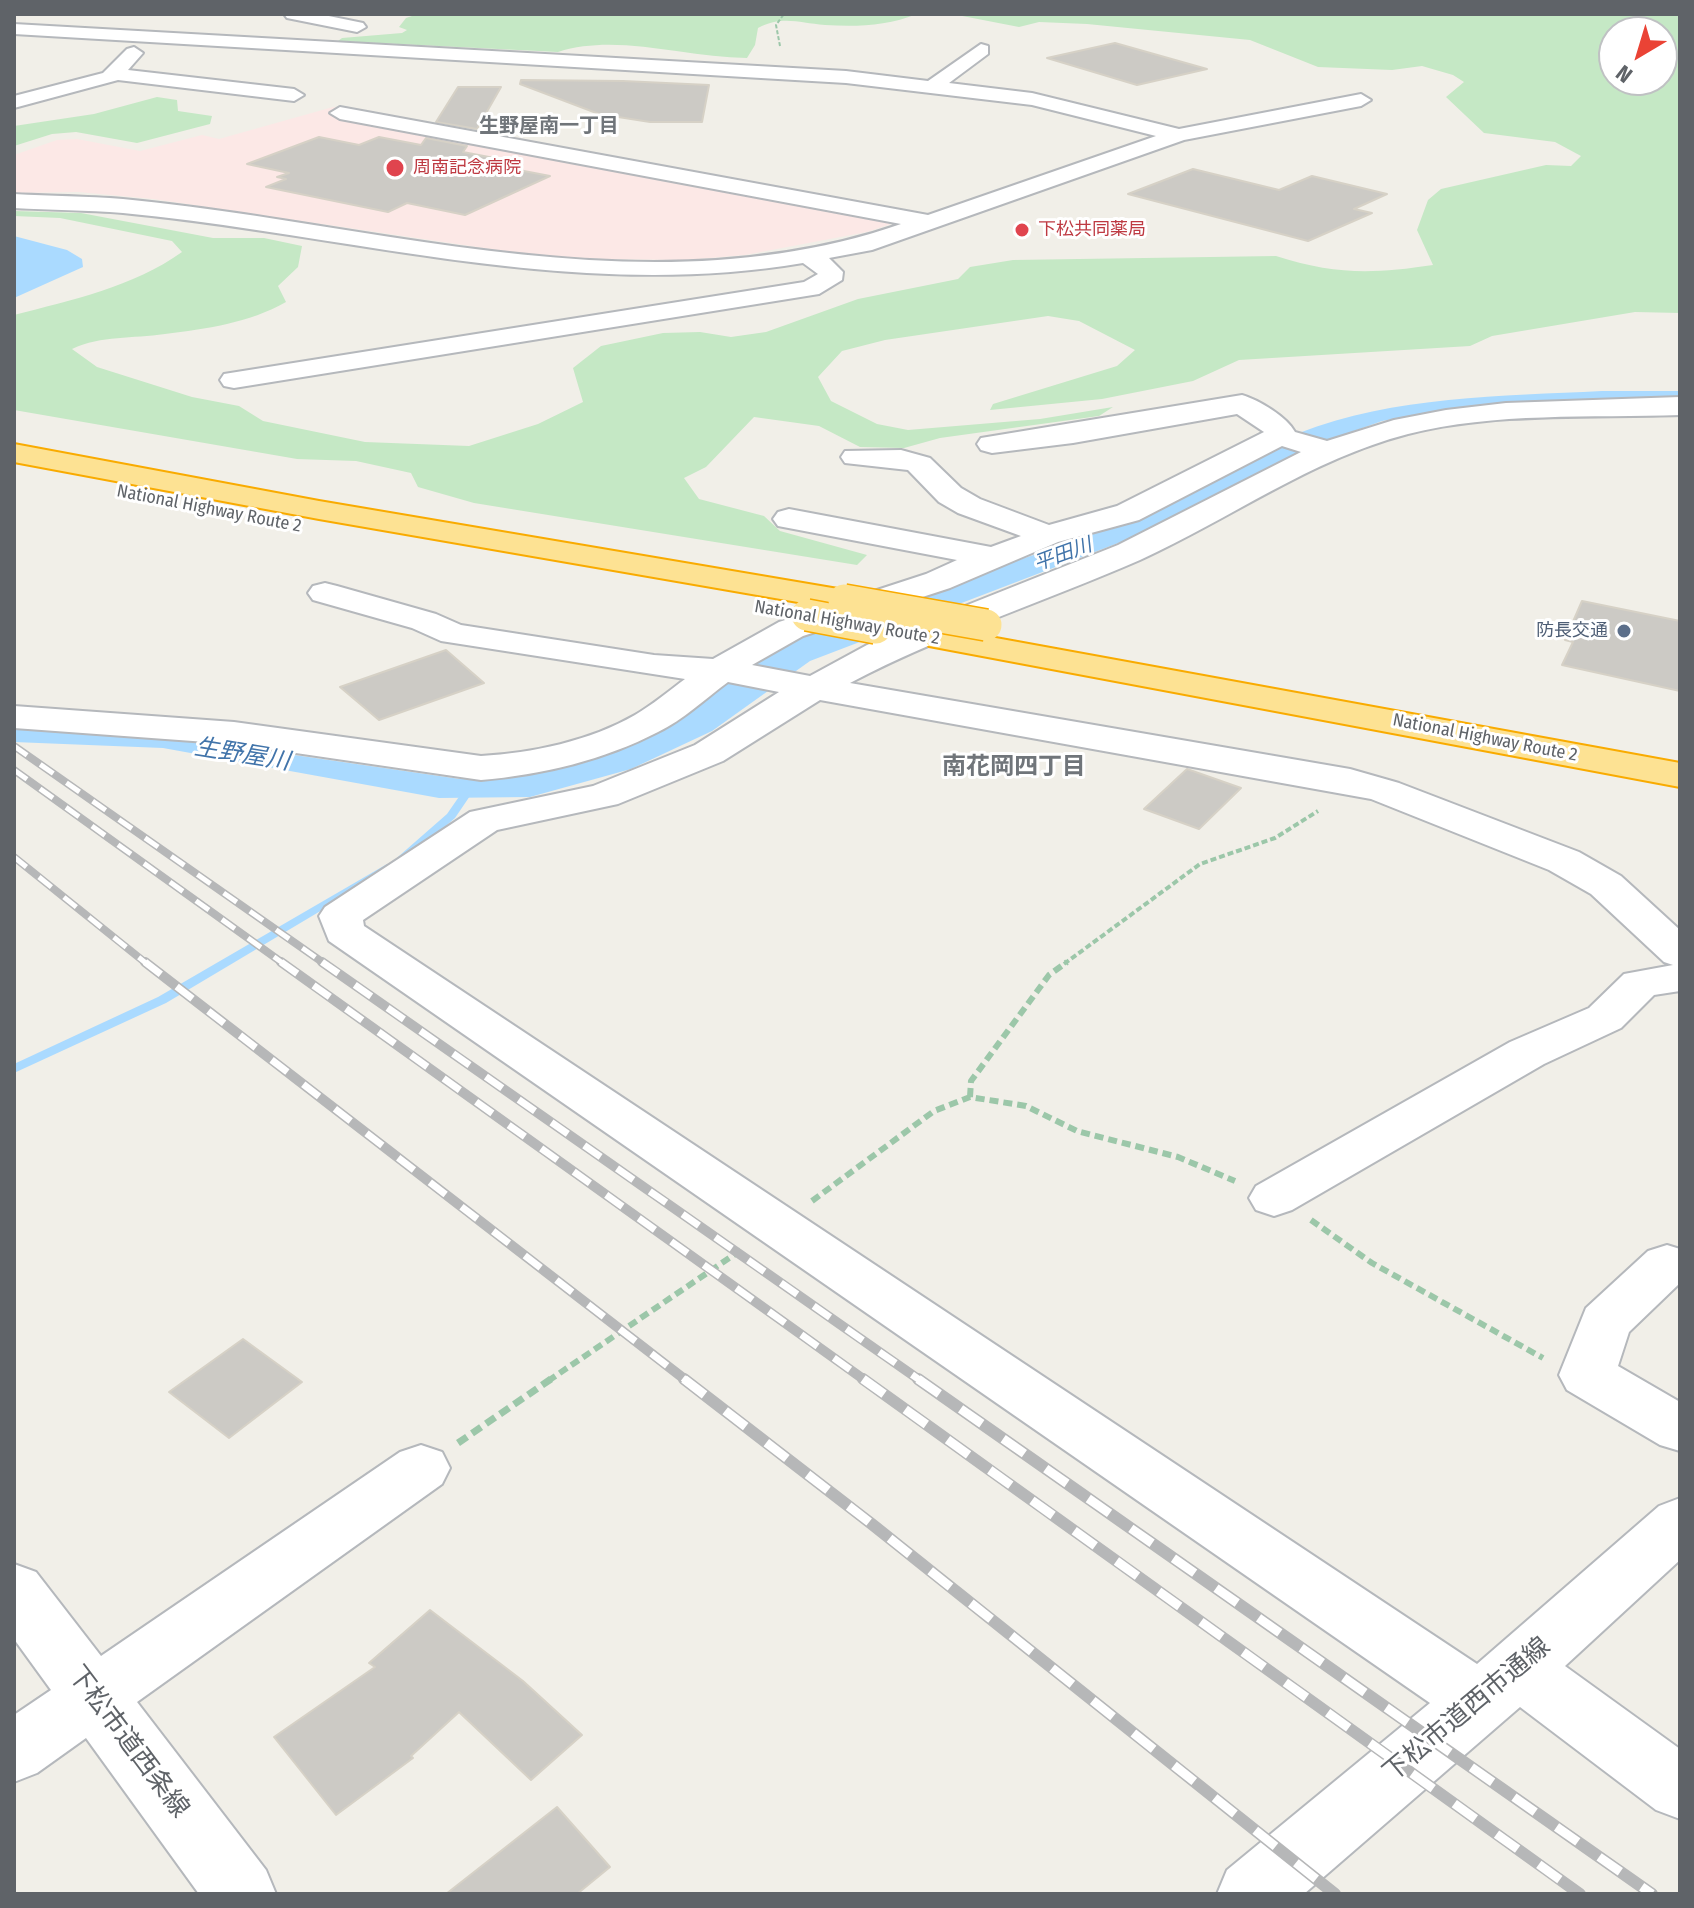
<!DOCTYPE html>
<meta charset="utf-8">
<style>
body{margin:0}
#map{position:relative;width:1694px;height:1908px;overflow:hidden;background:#f1efe8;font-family:"Fira Sans Condensed",sans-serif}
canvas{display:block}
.frame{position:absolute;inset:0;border:16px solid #5f6368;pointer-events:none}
.north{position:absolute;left:1598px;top:16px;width:80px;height:80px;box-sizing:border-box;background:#fff;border:2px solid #bfc1c3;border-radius:50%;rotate:218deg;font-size:22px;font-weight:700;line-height:32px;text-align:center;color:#5f6368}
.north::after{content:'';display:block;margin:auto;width:28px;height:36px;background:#ea4335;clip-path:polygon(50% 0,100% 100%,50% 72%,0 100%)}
</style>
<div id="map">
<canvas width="1694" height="1908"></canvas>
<div class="frame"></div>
<div class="north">N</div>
</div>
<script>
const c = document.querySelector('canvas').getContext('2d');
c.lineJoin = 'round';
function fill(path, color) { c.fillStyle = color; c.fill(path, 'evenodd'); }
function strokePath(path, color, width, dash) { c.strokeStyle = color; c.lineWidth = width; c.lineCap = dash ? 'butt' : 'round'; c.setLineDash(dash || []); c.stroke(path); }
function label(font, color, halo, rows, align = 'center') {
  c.font = font + ' "Fira Sans Condensed","Noto Sans JP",sans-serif'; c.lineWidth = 6; c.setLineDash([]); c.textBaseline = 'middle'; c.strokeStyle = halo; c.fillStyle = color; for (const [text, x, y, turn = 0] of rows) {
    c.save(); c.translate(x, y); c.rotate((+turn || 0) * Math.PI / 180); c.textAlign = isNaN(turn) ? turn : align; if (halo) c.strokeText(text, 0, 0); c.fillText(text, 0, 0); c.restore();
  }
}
fill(new Path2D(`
 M333,107L602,155L918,215L867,232L745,255L686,260L604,259L531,255L153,199L78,192L14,193V155L57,140L77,139L140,151L202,135L219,139Z`), '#fce8e6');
fill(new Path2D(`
 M418,14H917C887,26 856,27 825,25C799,23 783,15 758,28L755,45L747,58C685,58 618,33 558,52L338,41L342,38L402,33L407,30L399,27L406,18Z
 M952,14H1680V313L1635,312L1492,336L1470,346L1239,360L1193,381L1102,399L990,410L993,404L1117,366L1135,350L1079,321L1048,316L885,340L842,351L818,377L831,401L877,424L908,430L1040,419L1113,407L1099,416L940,438L904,448L860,447L819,426L754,417L706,467L684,478L699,499L764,516L780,531L867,555L857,565L474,503L418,487L411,473L356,461L297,459L14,410V315C72,300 133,287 182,252L172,241L60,218L14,216V211L81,213L213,238H264L302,246L298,267L278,286L286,302C249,323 206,329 165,334C132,339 102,335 72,349L97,367L192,397L239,406L263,421L365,442L469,446L538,424L583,402L573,368L601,346L663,333L700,332L731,337L766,332L858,299L958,279L970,267L1013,260L1276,256C1335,275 1373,274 1433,265L1417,230L1428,200L1441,189L1546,165L1571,166L1581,156L1555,142L1484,133L1446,97L1464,82L1453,75L1422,66L1392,70L1318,67L1250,40L1087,24L1039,22L1019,27ZM1614,32H1662V80H1614Z
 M157,97L177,100L178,111L212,116L210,124L137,143L76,132L52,134L14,146V126L94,114Z`), '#c5e8c5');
fill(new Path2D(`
 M14,236L67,250L82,259L83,267L14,298Z
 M1602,391H1680V400L1539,402L1441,410L1382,421L1332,439L1181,519L810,661L712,731L631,769L530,797L439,798L163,748L14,742V724L225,745L460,779C565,776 619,754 706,697C729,682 752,661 777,649C886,597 1006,569 1118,524C1181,500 1236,458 1299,433C1394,396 1502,396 1602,391Z`), '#aadaff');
fill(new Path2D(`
 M469,787L474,790L455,818L407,860H399L397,858L399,856L447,814L465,788Z
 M387,864L391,865L393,867L391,869L166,1003L14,1073V1064L158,997Z`), '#aadaff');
const building = new Path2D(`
 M1115,43L1207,69L1137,85L1047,58Z
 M521,80L623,81L709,85L702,122H650L599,114L520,84Z
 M458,87H501L477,129L436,122Z
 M319,137L359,145L379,137L421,145L426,138L467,146L463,152L515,162L503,167L550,176L465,215L407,203L388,212L266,187L286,179L277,177L289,173L247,164Z
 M1193,169L1279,190L1312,176L1387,194L1354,209L1372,213L1308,241L1128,194Z
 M1582,601L1680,621V691L1562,665L1573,642L1565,640Z
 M446,650L484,683L379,720L340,687Z
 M1187,769L1241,788L1199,829L1144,809Z
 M243,1339L302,1382L229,1438L169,1392Z
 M430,1610L523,1681L582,1735L531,1780L459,1712L411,1756L413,1758L336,1815L274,1737L375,1667L369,1663Z
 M557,1807L610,1867L577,1894H446Z`);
fill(building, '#cccac5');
strokePath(building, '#d6d1c6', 2);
const minor = new Path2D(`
 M284,14H319L363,23L366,27L357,32L287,18Z
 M14,24L846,71L928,81L981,44L988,46V54L949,83L1032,93L1179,129L1361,94L1371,100L1361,106L1184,140L872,250L829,258L843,272L842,280L819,294L234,388L224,386L220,380L224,374L804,282L818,274L803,263C572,302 352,235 123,213C87,210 50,210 14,208V194C50,196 87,196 123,199C380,223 647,312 901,224L340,119L330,113L340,107L928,215L1156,136L1032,105L846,83L14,34Z
 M134,47L143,53L128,70L294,89L304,95L294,101L118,80L14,108V96L103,73L127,49Z
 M1242,395C1259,400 1287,417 1295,432L1327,441L1394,420L1446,410L1506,403L1680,397V415C1591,418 1495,412 1408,434C1311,459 1230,519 1140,560C1044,602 943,634 850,683L1350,769L1399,783L1579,852L1621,876L1680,930V991L1654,995L1621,1028L1544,1064L1292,1210L1274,1216L1256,1210L1249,1198L1256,1186L1510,1042L1589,1008L1624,974L1673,965L1664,962L1591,894L1549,870L1371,799L820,700L723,761L618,804L497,830L363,920L364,926L1477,1664L1659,1506L1680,1498V1560L1565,1666L1680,1749V1819L1656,1810L1520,1707L1304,1894H1217L1227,1870L1430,1703L329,941L319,916L325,907L470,812L593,786L695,745L779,692L728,682C706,698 683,720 658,732C604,760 541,775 481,780L234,744L14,728V706L234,722L481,756C532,753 590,741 635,715C652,705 669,691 685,679L441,641L412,628L313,600L308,593L313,586L325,583L337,586L436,614L461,625L654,655L713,659L779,622L926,574L957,560L778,526L773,519L778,512L789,509L991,547L1021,536L958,513L939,502L908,470L845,463L841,457L845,451L901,450L930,458L961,488L980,499L1049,525L1117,506L1264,432L1237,414L1073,443L992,453L981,450L977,444L981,438ZM1282,446L1301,452L1118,545L867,645L810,676L752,665L803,636L950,588L1058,542L1139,520Z
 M1667,1245L1680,1249V1283L1629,1332L1618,1366L1680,1402V1451L1660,1445L1567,1390L1559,1375L1586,1308L1648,1251Z
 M421,1445L442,1452L450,1468L442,1484L137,1702L266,1870L276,1894H199L86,1738L37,1773L14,1782V1715L51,1690L14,1639V1564L36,1572L101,1656L400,1452Z`);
const highway = new Path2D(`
 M14,444L319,501L844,590L856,593L861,600L856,607L844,610L319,519L14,462Z
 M941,628L1680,763V787L929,646L923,639L929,632Z`);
strokePath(minor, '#b5b8bc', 4);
strokePath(highway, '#f9ab00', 4);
strokePath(new Path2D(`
 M780,46L776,25L784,14`), '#9cc7a9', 2, [4, 2]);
strokePath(new Path2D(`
 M1064,964L1200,864L1275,838L1318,811`), '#9cc7a9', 4, [6, 3]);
strokePath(new Path2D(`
 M970,1097L971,1081L1049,975L1067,962
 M812,1201L934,1111L970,1097L1026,1106L1077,1131L1178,1157L1235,1181
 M1311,1220L1372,1263L1543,1358
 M548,1381L741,1250`), '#9cc7a9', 6, [9, 5]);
strokePath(new Path2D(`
 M458,1443L551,1379`), '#9cc7a9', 7, [11, 6]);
fill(minor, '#fff');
fill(highway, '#fde293');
const railFar2 = new Path2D(`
 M14,746L325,964
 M14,770L284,964
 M14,857L147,964`);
const railFar1 = new Path2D(`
 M145,962L687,1381
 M281,962L866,1381
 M322,962L921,1381`);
const rail = new Path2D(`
 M684,1379L873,1525L1335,1894
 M863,1379L1580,1894
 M918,1379L1652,1894`);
strokePath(railFar2, '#b6b7b8', 8);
strokePath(railFar1, '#b6b7b8', 10);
strokePath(rail, '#b6b7b8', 12);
strokePath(railFar2, '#fff', 5, [16]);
strokePath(railFar1, '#fff', 7, [20]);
strokePath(rail, '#fff', 9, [26]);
const highwayBridge = new Path2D(`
 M844,600L986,625
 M807,615L876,628`);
strokePath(highwayBridge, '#f9ab00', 34, []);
strokePath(highwayBridge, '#fde293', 31);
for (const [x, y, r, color] of [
 [395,168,10,"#e0444e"],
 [1022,230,8,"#e0444e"],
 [1624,631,8,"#5c6f8a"]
]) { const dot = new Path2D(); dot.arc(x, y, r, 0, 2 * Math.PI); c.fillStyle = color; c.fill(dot); strokePath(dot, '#fff', 3); }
label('18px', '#be3a42', '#fff', [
 ["周南記念病院",413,168],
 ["下松共同薬局",1038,230]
], 'left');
label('18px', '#5f6368', '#fff', [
 ["National Highway Route 2",209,509,11],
 ["National Highway Route 2",847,623,10],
 ["National Highway Route 2",1485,738,11]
]);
label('18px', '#4e5e75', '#fff', [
 ["防長交通",1608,631]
], 'right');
label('bold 20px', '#70757a', '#fff', [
 ["生野屋南一丁目",549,126]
]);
label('italic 20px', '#4174aa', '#fff', [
 ["平田川",1063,555,-20]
]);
label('italic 24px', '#4174aa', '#fff', [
 ["生野屋川",242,755,9]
]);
label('bold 24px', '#70757a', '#fff', [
 ["南花岡四丁目",1014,767]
]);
label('26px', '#5f6368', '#fff', [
 ["下松市道西市通線",1467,1710,-40],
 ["下松市道西条線",128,1742,53]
]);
</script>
